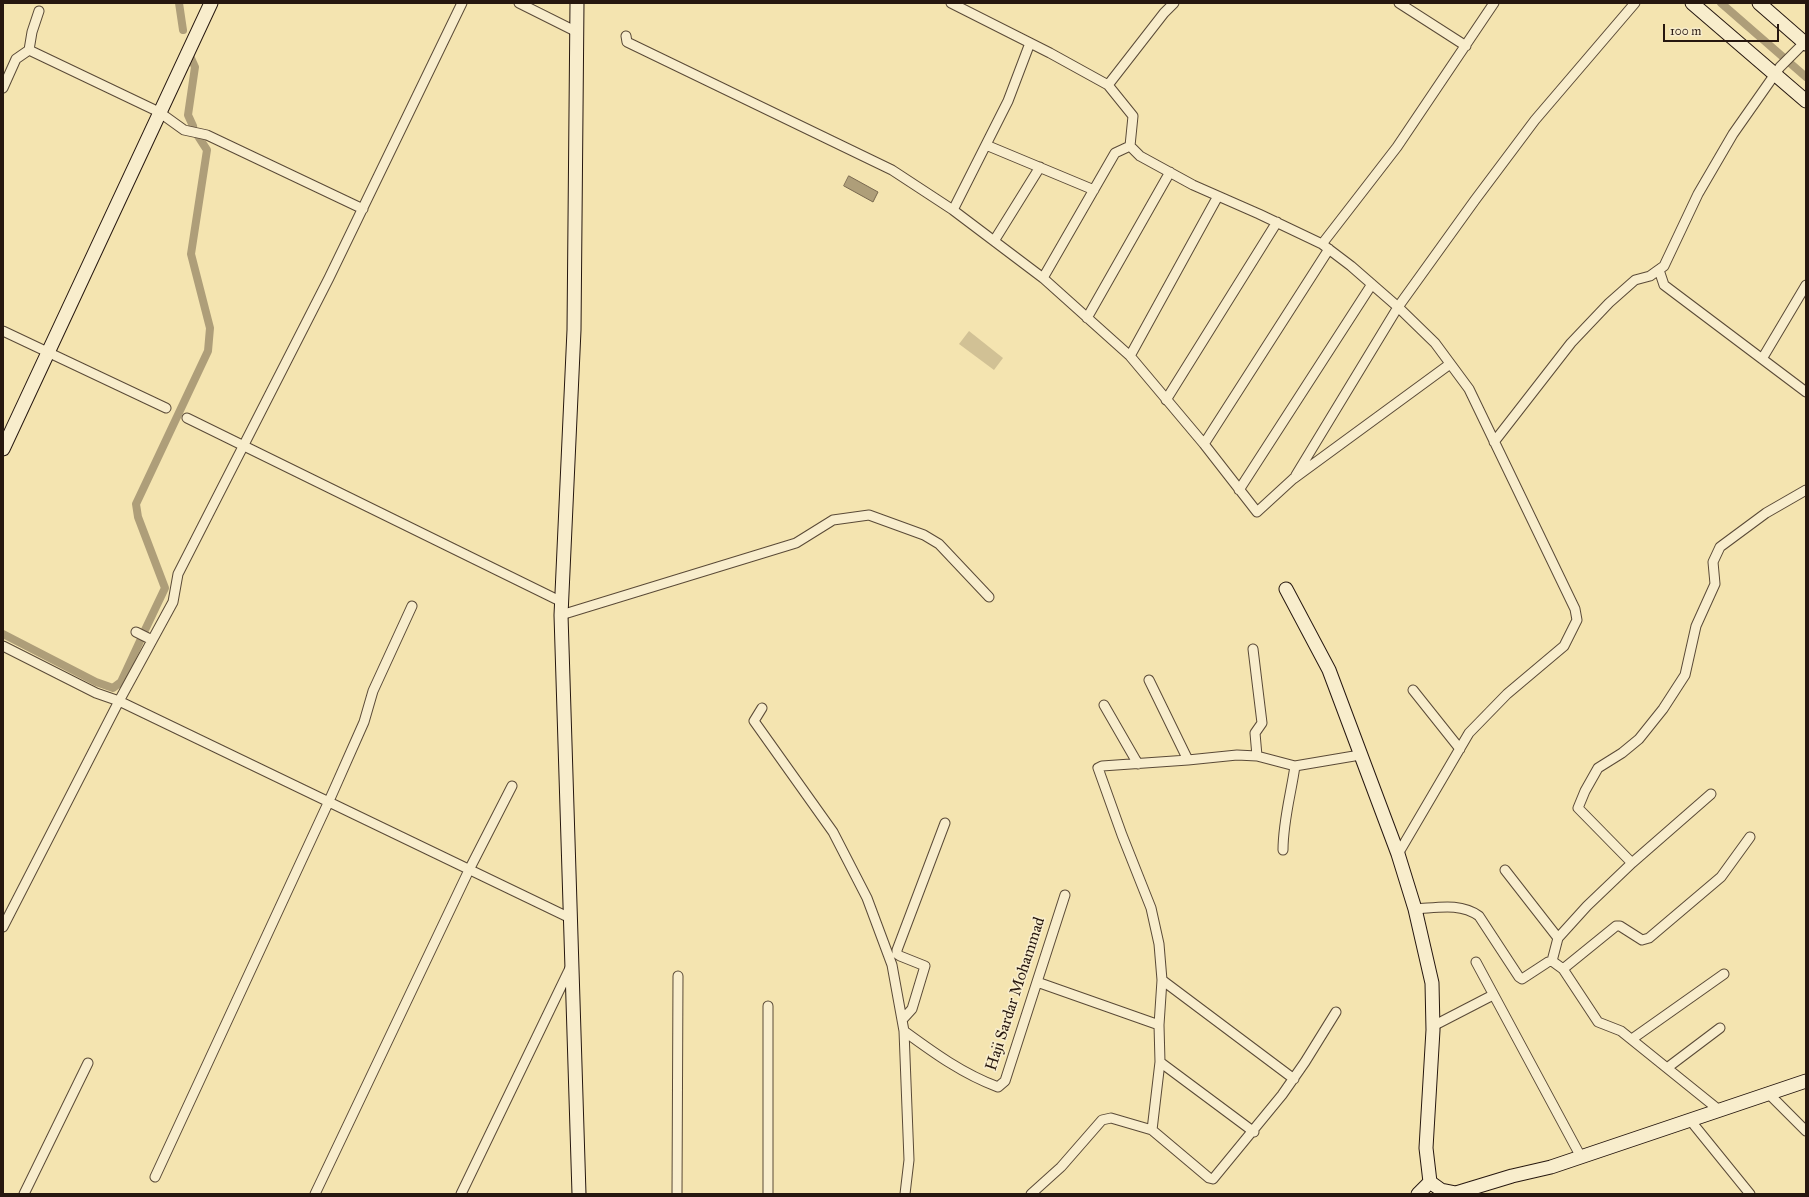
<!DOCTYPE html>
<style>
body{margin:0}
#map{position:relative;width:1809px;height:1197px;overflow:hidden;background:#f4e4b0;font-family:"IM FELL Great Primer",serif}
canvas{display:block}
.frame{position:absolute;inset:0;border:4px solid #26170f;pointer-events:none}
.scale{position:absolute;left:1663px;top:24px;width:116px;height:18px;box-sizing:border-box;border:2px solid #26170f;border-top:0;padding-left:5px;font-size:12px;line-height:14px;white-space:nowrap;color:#26170f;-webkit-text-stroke:3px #f8edcc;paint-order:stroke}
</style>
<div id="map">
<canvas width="1809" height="1197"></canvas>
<div class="frame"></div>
<div class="scale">100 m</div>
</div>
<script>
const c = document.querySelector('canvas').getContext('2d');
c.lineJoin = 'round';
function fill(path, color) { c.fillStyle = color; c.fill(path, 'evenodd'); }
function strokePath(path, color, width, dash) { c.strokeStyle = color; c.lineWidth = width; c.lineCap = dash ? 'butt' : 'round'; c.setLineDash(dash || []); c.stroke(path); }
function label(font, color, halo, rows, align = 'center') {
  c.font = font + ' "IM FELL Great Primer",serif'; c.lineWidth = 3.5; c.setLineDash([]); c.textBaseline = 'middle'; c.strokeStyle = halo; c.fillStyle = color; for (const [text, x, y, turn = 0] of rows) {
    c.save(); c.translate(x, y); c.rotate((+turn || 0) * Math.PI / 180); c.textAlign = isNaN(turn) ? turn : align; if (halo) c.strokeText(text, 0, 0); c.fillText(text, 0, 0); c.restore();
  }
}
fill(new Path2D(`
 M969,331L1003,358L994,370L959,344Z`), '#d1c195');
const water = new Path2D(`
 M849,176L878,192L873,202L844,186Z`);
fill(water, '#ae9e79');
strokePath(water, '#78684f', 1);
strokePath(new Path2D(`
 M179,3L183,30
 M1721,3L1806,77
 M191,58L195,67L188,115L193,126
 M145,630L165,588L138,517L136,504L208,351L210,328L191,254L207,150L198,136
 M3,634L96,682L113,688L121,682L140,641`), '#ae9e79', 8);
const street = new Path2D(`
 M519,3L577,32
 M951,3L1050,53L1108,85L1133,116L1130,146L1140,156L1193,185L1259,214L1322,244L1351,266L1398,307L1435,343L1469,389L1575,609L1577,620L1564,646L1507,694L1469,733L1398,854
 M1399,3L1466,46
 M626,36L627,42L892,170L953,210L1043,278L1130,356L1204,444L1257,512L1293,479L1450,364
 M29,50L159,112L184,130L207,135L363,209
 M1108,85L1164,13L1174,3
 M3,88L16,59L29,50L32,32L39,11
 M986,145L1094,190
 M953,210L1008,101L1030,43
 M994,241L1040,167
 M1322,244L1397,147L1494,3
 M1659,270L1664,285L1806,392
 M1043,278L1115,153L1130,146
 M1087,318L1170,172
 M3,331L166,408
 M1130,356L1218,196
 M1762,359L1806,285
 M1166,400L1277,222
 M187,418L562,602
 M1494,442L1571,343L1609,303L1635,280L1650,276L1664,266L1698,194L1733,134L1780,67L1806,41
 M1204,444L1329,249
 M1296,475L1398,307L1475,200L1535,120L1635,3
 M1239,490L1372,284
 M561,615L796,543L833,520L869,515L924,535L939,544L989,597
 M136,632L152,640
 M3,646L96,693L119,701L570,918
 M1253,649L1262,723L1255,733L1257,756
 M1149,680L1188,760
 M1413,690L1460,749
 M1104,705L1138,764
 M762,708L754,721L833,832L867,898L892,965L904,1031L909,1160L905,1194
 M1283,850C1283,821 1291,794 1295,766
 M1632,863L1578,808L1585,791L1598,768L1622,753L1639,739L1663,709L1685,675L1696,626L1715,584L1713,562L1720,547L1766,513L1806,490
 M1505,870L1558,938
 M1415,909C1436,908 1460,902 1479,916L1519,977L1522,979L1548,962L1552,961L1563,969L1598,1022L1621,1031L1719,1110
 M3,927L119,701L173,602L178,574L329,278L462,3
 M1552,961L1558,938L1587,906L1632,863L1711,794
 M1476,962L1581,1157
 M1563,969L1616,926H1620L1642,940L1649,938L1721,877L1750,837
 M1162,980L1294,1079
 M1037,982L1159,1025
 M768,1006V1194
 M902,1020L912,1009L925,966L900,956L897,954V950L945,823
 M1433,1026L1493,995
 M904,1031C934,1053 963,1074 998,1087L1005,1081L1065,895
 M1632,1039L1724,974
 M1160,1062L1254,1132
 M1667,1068L1720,1028
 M1769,1094L1806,1131
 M1690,1120L1750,1194
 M1152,1130L1160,1062L1159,1025L1162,980L1159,944L1151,908L1122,835L1098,768L1102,766L1188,760L1237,755L1257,756L1295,766L1360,755
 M155,1177L329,801L364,722L373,691L412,606
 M24,1194L88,1063
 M315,1194L469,870L512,786
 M461,1194L571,966
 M677,1194L678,976
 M1031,1194L1061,1167L1102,1120L1111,1118L1152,1130L1209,1178L1213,1179L1282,1095L1305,1062L1336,1012`);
const secondary = new Path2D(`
 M577,3L574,330L561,615L579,1194
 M1692,3L1806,101
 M1759,3L1806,44
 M3,449L211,3
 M1286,589L1329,670L1398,854L1415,909L1432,983L1433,1030L1426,1148L1430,1182L1441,1190L1456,1193L1512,1176L1551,1167L1806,1081
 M1418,1194L1430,1182`);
strokePath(street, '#5a4a37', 11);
strokePath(secondary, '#26170f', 15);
strokePath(street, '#f8edcc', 9);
strokePath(secondary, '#f8edcc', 13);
label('16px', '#26170f', '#f8edcc', [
 ["Haji Sardar Mohammad",1016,994,-72]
]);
</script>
